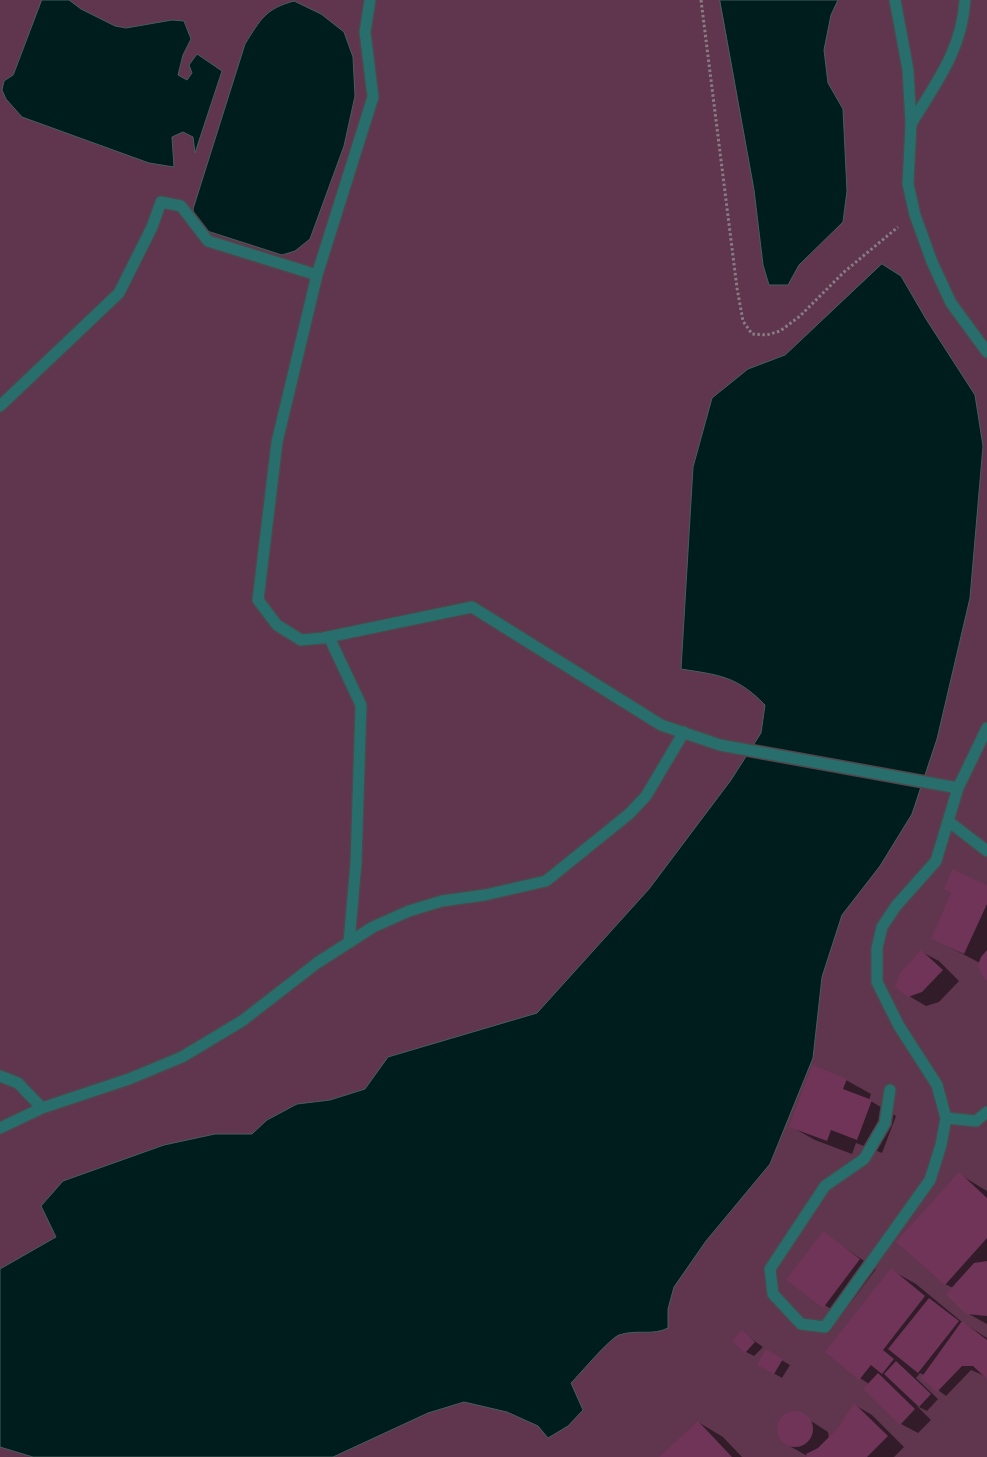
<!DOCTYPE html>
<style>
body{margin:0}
canvas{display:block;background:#372931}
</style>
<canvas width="987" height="1457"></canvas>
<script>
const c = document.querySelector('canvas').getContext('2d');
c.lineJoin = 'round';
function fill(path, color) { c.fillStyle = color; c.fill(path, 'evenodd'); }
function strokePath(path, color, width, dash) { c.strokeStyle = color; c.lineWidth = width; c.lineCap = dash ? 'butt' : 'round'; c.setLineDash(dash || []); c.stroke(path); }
fill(new Path2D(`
 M0,0H987V1457H0Z`), '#5f364d');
const water = new Path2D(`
 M42,0H69L81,9L115,26L126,28L172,20L184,21L191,39L183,55L178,75L187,80L192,73L189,65L197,54L222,71L195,153L193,137L183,132L172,137L174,167L149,163L22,117L6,99L2,90L4,81L13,75Z
 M720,0H838L831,15L824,50L828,83L843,109L847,191L843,222L799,265L788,285H769L763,265L754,190Z
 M294,1L321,14L344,32L353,57L355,96L344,146L310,239L295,251L282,255L201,229L196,223L193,209L245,44C261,19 265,9 294,1Z
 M882,264L901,276L926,319L975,395L983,446L970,598L937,739L912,814L880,866L842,915L822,977L813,1058L770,1164L706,1241L674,1287L668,1309V1328C653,1336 636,1329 619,1335C609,1339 580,1374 571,1383L583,1410L568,1426L548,1438L538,1426L507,1412L464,1402L428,1413L333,1457H33L0,1447V1269L56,1237L41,1206L63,1181L164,1145L215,1134H252L267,1120L297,1104L330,1100L365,1089L388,1057L537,1013L649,889L731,780L761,733L765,705C737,676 719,675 681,669L693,467L712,398L748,369L785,355Z`);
fill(water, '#001d1d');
strokePath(water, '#4a5c5d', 1);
fill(new Path2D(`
 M987,887V979L980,963L932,938Z
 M922,952L939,961L959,981L939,1002L926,1006L909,996Z
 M846,1080L871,1094L869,1100L896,1116L882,1153L856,1143L852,1154L815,1140L790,1126Z
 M959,1174L987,1191V1324L967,1313L953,1288L945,1284Z
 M823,1233L876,1269L841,1316L788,1280Z
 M891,1270L916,1284L962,1322L987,1338V1377L971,1370L946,1396L922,1378L924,1375L920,1373L916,1378L938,1399L927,1411L917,1406L931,1420L918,1433L901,1424L869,1384L860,1378Z
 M742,1332L763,1347L754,1356L746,1352Z
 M766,1351L790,1365L782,1378L759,1365Z
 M855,1405L872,1415L904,1447L894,1457H809L786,1444L778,1434V1423L786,1414L797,1412L828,1432L829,1439L839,1429Z
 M698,1422L723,1437L742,1457H660Z`), '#0007');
fill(new Path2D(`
 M952,869L987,885V904L964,954L931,939L951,893L944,889Z
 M921,950L943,970L922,992L908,997L895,987L900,973Z
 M987,950V981L981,974L978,965L981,957Z
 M812,1065L847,1079L843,1089L872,1100L857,1140L831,1130L827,1141L789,1127Z
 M959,1172L987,1198V1238L945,1285L896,1242Z
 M823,1231L860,1259L823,1308L786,1280Z
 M987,1261V1316L966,1314L946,1294L974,1263Z
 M891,1268L925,1296L883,1350L894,1359L882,1374L871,1365L859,1380L825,1352Z
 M929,1298L959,1321L918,1373L888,1349Z
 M962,1321L987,1340V1379L973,1366H962L937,1392L921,1378Z
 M742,1330L755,1342L745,1353L732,1341Z
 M766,1349L783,1359L774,1374L757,1365Z
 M896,1361L931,1394L919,1407L884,1374Z
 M878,1373L915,1409L900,1425L863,1389Z
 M854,1403L888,1436L867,1457H807L806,1454L818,1448L838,1428Z
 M777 1429a18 18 0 1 1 36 0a18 18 0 1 1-36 0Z
 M698,1421L732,1457H659Z`), '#6f3457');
const lane = new Path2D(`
 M370,0L365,32L373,97L317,275L277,442L258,600L277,625L301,640L323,638L472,607L661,725L720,745L958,788
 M895,0L908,70L911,124L908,184L915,215L932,262L951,303L987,352
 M911,124C936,83 962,50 965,0
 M0,406L119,293L152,227L161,202L181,206L208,241L317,275
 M329,637L361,705L356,863L349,942
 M948,821L987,851
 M0,1076L18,1083L42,1108
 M890,1090L885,1123L864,1159L825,1186L770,1269L773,1294L801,1324L825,1327L930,1180L941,1145L946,1118L937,1085L899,1026L877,982V948L882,927L896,906L936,861L958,788L987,728
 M946,1118L976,1121L987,1112
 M0,1128L42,1108L129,1079L182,1057L242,1021L317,963L373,927L409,911L442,901L485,895L546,881L629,814L646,796L684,732`);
strokePath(lane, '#52454c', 14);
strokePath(new Path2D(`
 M701,0L737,288L743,321L752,334L767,335L780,331L800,316L844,272L898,227`), '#897d84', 3, [2.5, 2.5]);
strokePath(lane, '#276e6d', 11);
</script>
